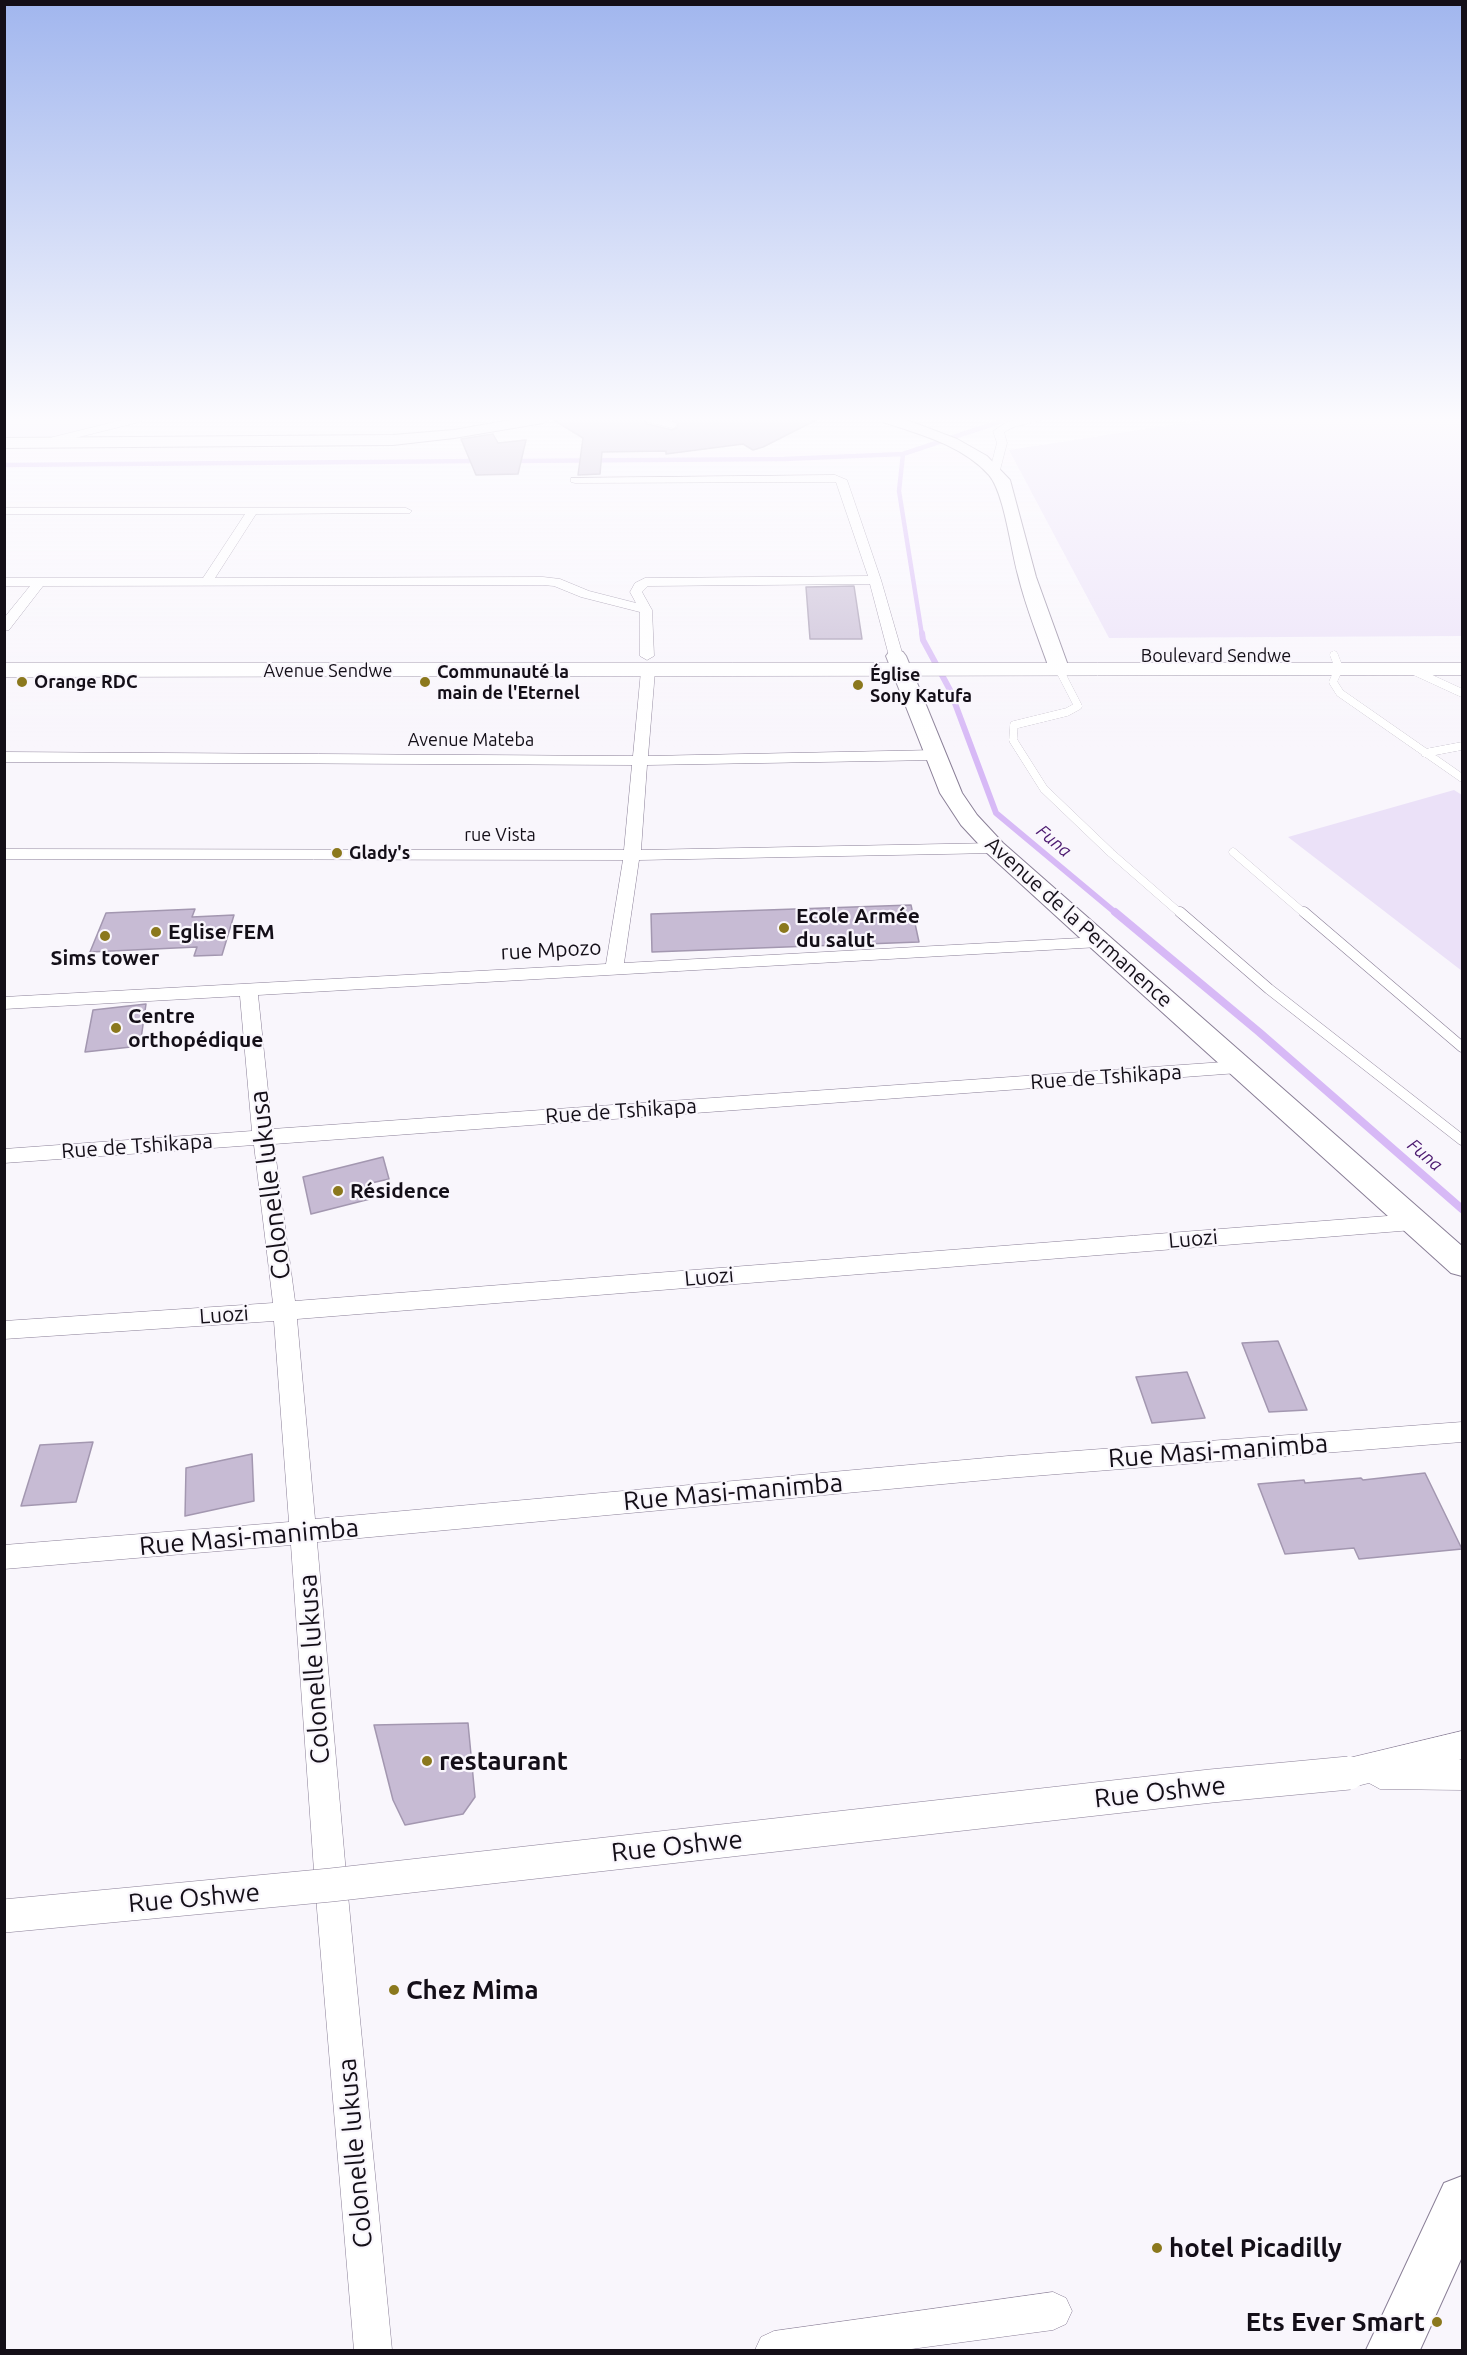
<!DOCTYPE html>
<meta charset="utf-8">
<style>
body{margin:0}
#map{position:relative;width:1467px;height:2355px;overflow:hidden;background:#f9f6fc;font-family:Ubuntu,sans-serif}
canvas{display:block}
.frame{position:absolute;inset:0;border:6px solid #140f18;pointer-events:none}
</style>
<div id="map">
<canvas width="1467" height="2355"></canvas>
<div class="frame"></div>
</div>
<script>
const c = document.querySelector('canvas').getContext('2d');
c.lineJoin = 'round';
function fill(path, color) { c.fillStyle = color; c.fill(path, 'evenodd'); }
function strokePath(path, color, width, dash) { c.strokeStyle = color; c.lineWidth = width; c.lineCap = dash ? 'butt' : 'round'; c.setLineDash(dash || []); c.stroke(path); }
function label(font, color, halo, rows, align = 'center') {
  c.font = font + ' Ubuntu,sans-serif'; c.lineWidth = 4.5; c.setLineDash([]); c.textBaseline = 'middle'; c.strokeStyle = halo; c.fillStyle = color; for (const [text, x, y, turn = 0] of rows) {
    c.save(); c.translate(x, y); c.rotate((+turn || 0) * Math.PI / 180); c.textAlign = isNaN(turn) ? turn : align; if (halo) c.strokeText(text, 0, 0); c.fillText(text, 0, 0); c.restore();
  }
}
fill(new Path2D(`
 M4,419H133L45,440H5Z`), '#f3e9fe');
fill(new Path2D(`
 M1211,419H1462V636L1109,638L1009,450Z
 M1454,790L1462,795V971L1288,837Z`), '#ebe1f8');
strokePath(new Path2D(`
 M903,454L899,491L922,635
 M510,461L784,459L903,454L1008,419
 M4,465L479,461`), '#d7b9f6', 4.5);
strokePath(new Path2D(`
 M922,633L923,640L950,690L996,813L1117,914`), '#d7b9f6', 6);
strokePath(new Path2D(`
 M1115,912L1259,1032L1462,1209`), '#d7b9f6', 8);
const building = new Path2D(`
 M552,419H643L647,424L672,430L677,428L678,424L671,419H818L763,447L753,450L743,444L666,454V451L602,452L600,474L578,475L583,438Z
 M493,434L498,443L526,440L518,474L476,475L461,439Z
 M854,586L862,639H810L806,587Z
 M911,905L919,942L652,952L651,914Z
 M195,909L192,917L234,915L222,955L194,956L197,947L90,952L106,913Z
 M146,1004L140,1046L85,1052L93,1010Z
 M383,1157L389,1179L367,1184L370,1199L311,1214L303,1177Z
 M1278,1341L1307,1410L1269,1412L1242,1343Z
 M1187,1372L1205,1418L1152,1423L1136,1377Z
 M93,1442L76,1502L21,1506L40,1445Z
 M252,1454L254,1501L185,1516L186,1468Z
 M1425,1473L1462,1549L1359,1559L1354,1548L1285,1554L1258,1484L1304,1480L1305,1483L1361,1478L1363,1480Z
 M468,1723L475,1797L463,1814L405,1825L393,1800L374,1725Z`);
fill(building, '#c7bbd4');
strokePath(building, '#a397b0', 1.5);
const laneFar2 = new Path2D(`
 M648,419L673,425
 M54,440L139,419`);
const laneFar1 = new Path2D(`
 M1334,655L1339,668L1333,682L1340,693L1462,778
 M1412,670L1462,693
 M1060,671L1078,706L1067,712L1014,725L1013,740L1044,789L1111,853L1181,914
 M1425,753L1462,746
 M1233,852L1305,914`);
const lane = new Path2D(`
 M1180,912L1269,989L1462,1140
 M1304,912L1462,1047`);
const street = new Path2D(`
 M1021,419H1045L1014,427L1004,432L1007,443L1000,470L995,473L991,472L990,470L997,443L993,431L1007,422Z
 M835,475L847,480L881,580L903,656L901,659H891L889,656L870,584L648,586L642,592L652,610L654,656L647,660L640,656V612L581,597L554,586L543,585L43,586L9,630L4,631V618L30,586H4V578H203L245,514H4V508H406L412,511L410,513L256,514L215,578L543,577L560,579L589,591L636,603L630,592L635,583L645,578L868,576L836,482L575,483L571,482V478Z
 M648,667L655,671L648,756L936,750L944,755L936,760L647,765L641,850L995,843L1003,848L995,853L639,860L624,963L1099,937L1105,938L1108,942L1105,946L1099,947L258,995L272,1129L1238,1061L1245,1062L1248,1067L1245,1072L1238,1073L274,1144L295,1301L1413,1214L1421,1216L1424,1222L1421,1228L1413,1230L297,1319L315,1519L1008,1456L1462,1422V1442L1008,1478L317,1542L347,1885L392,2350H354L315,1885L291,1545L4,1569V1545L289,1522L274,1321L4,1339V1321L273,1303L254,1145L4,1163V1149L252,1131L240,996L4,1009V997L606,964L623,860L4,859V849L624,850L632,765L4,762V752L633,756L641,671Z
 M1462,1731V1759L1459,1760H1462V1790L1380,1789L1369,1783L1349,1788L1339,1783L1334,1773L1339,1763L1349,1758Z
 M1053,2292L1066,2298L1072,2311L1066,2324L1053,2330L904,2350H755L761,2337L774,2331Z`);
const secondary = new Path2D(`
 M516,419H550L543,423L454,438L393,445L4,448V438L393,435L454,430Z
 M881,419H904L957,439L987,456L1010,480L1036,577L1070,671L1067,675H1053L1050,671C1039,639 1026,608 1018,575C1011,550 1004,492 989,475C962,445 919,434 883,422Z
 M896,650L903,652L906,656L962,793L977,815L1003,843L1462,1246V1276L1451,1273L1090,947L987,853L961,825L940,793L886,656L889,652Z
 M1462,2176V2257L1420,2350H1366L1444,2183Z`);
const highway = new Path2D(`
 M4,663H1462V675L4,677Z`);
strokePath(laneFar2, '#8a7f97', 7);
strokePath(laneFar1, '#8a7f97', 8);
strokePath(lane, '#8a7f97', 11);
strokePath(street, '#8a7f97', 1);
strokePath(secondary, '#8a7f97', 2);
strokePath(highway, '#8a7f97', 1);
strokePath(laneFar2, '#fff', 6);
strokePath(laneFar1, '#fff', 8);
strokePath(lane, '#fff', 10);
fill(street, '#fff');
fill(secondary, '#fff');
fill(highway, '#fff');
const streetBridge = new Path2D(`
 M4,1916L331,1885L1211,1786L1349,1773`);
strokePath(streetBridge, '#8a7f97', 34, []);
strokePath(streetBridge, '#fff', 33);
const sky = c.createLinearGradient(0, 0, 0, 749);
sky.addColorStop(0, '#a1b6ee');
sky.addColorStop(0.56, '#fcfbfe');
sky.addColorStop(1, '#fcfbfe00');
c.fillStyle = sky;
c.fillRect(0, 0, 1467, 749);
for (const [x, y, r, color] of [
 [22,682,6,"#8b781d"],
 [425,682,6,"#8b781d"],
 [858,685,6,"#8b781d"],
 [337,853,6,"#8b781d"],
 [784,928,6,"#8b781d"],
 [156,932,6,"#8b781d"],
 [105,936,6,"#8b781d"],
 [116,1028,6,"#8b781d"],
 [338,1191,6,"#8b781d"],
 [427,1761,6,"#8b781d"],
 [394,1990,6,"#8b781d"],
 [1157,2248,6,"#8b781d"],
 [1437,2322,6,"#8b781d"]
]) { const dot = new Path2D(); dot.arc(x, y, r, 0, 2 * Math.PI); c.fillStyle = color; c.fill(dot); strokePath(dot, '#f9f6fc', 2); }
label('18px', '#140f18', '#f9f6fc', [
 ["Boulevard Sendwe",1216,656],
 ["Avenue Sendwe",328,671],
 ["Avenue Mateba",471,740],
 ["rue Vista",500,835]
]);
label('bold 18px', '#140f18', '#f9f6fc', [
 ["Communauté la",437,672],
 ["main de l'Eternel",437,693],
 ["Église",870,675],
 ["Sony Katufa",870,696],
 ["Orange RDC",34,682],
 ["Glady's",349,853]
], 'left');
label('italic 18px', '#4a176e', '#f9f6fc', [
 ["Funa",1054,841,40],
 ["Funa",1425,1155,40]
]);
label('bold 21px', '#140f18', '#f9f6fc', [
 ["Ecole Armée",796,916],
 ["du salut",796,940],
 ["Eglise FEM",168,932],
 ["Sims tower",105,958,"center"],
 ["Centre",128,1016],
 ["orthopédique",128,1040],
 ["Résidence",350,1191]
], 'left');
label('21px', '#140f18', '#f9f6fc', [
 ["Avenue de la Permanence",1079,922,42],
 ["rue Mpozo",551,950,-3],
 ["Rue de Tshikapa",1106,1077,-4],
 ["Rue de Tshikapa",621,1111,-4],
 ["Rue de Tshikapa",137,1146,-4],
 ["Luozi",1193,1239,-5],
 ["Luozi",709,1277,-5],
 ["Luozi",224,1315,-4]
]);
label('26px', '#140f18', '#f9f6fc', [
 ["Colonelle lukusa",270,1185,-97],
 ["Rue Masi-manimba",1218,1451,-4],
 ["Rue Masi-manimba",733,1492,-5],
 ["Rue Masi-manimba",249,1537,-5],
 ["Colonelle lukusa",314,1669,-94],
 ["Rue Oshwe",1160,1792,-6],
 ["Rue Oshwe",677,1846,-6],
 ["Rue Oshwe",194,1898,-5],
 ["Colonelle lukusa",355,2153,-95]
]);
label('bold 26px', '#140f18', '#f9f6fc', [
 ["restaurant",439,1761],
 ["Chez Mima",406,1990],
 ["hotel Picadilly",1169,2248],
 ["Ets Ever Smart",1425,2322,"right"]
], 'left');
</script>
